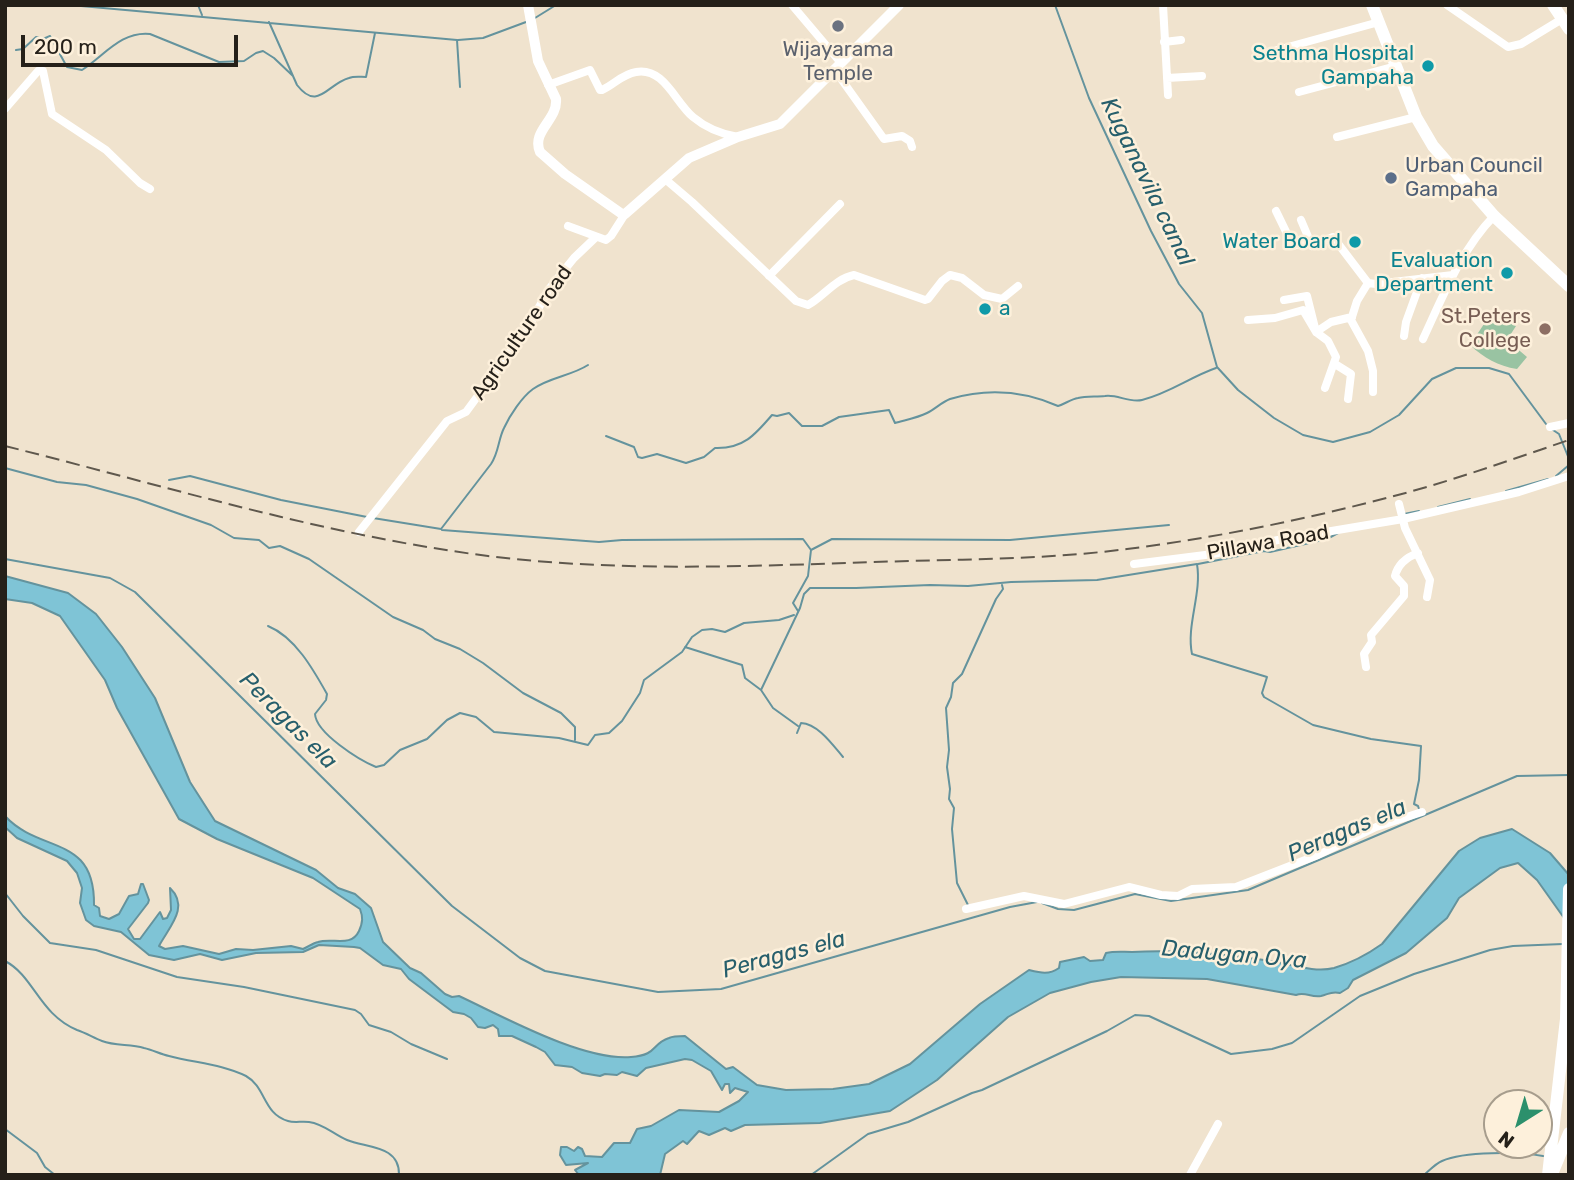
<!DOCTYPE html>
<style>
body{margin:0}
#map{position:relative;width:1574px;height:1180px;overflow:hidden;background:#f0e3ce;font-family:Rubik,sans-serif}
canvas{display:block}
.frame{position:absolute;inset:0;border:7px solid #252019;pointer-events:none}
.north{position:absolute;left:1483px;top:1089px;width:70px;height:70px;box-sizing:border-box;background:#fdf0db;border:2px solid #a79d8d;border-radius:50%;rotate:217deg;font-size:19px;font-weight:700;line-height:28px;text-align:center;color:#252019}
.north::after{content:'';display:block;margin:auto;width:24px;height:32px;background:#2c906c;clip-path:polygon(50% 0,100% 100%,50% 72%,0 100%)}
.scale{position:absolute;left:21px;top:35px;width:217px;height:32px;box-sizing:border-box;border:4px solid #252019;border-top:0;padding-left:9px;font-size:21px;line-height:24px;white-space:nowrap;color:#252019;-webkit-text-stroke:5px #fdf0db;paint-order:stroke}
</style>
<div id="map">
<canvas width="1574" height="1180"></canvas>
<div class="frame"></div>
<div class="north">N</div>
<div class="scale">200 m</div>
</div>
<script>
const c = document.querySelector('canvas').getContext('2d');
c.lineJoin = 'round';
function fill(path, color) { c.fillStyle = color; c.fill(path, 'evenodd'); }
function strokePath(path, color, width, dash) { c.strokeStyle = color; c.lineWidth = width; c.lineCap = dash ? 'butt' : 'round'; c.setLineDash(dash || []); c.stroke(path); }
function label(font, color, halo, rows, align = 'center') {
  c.font = font + ' Rubik,sans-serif'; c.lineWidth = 5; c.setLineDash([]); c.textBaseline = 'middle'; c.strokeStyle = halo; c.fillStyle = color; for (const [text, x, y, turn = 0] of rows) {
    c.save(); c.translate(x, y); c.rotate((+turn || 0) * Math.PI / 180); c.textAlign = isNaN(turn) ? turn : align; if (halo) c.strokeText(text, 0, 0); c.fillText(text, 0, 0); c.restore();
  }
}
fill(new Path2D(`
 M1495,315L1516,326L1507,340L1527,357L1517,369C1498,366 1484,358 1470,345L1486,321Z`), '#99c3a2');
const water = new Path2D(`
 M5,576L68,593L96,614L122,647L155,698L190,782L215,821L316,870L338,888L355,894L371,908L383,942L410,968L421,973L445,994L452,997L459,996C504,1017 583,1061 631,1057C658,1055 651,1044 669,1038C673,1036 680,1036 685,1036L726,1069L733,1067L757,1085L786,1090L833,1089L869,1084L910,1064L980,1004L1029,970C1041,973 1049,975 1059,968L1060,962L1084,957L1090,961L1103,960L1106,953C1115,951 1122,952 1132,952C1177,949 1226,954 1271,961C1291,964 1314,973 1334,968C1351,963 1368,954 1382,944L1459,851L1480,838L1512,829L1550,853L1569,875V925L1537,880L1518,863L1500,868L1459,898L1447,918L1406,953L1353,980L1348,988L1340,993C1331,991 1329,994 1321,996C1311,998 1305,991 1296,995L1207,979L1121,977L1091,982L1050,993L1008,1017L937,1080L890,1111L820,1123L745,1125L731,1131L725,1128L709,1135L699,1131L687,1144L683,1141L665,1154L660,1175H579L575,1170L588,1163L566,1165L560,1155L561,1147H567L574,1151L578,1147L582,1149L585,1156L602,1157L614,1143H630L637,1129L651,1126L679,1110L719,1112L739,1101L748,1092L735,1088L730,1093L729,1084H725L722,1090L711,1071L692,1060L685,1059L646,1068L637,1076L622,1072L617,1075L605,1074L600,1076L582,1073L572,1067L555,1065L545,1052L536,1047L512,1036H499L498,1029L493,1025L485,1028L478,1027L471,1018L464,1014L453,1012L409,979L401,969L383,965L360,948L354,947L319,945L303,952L256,953L222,960L200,954L174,960L149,955L121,932L94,926L86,920L80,903L82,888L77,873L67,861L17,838L5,827V816C40,854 95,834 94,905L99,908L100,916L109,919L119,914L129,896L138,894L141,884H143L149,900L148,903L128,929L134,939H140L160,912L163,919L167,918L171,910L170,888C190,907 169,927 159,946L165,949L183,946L219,954L236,949L253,950L291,946L303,949C308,947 313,943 318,942C332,937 351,948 359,931C363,922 363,917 360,909L313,878L217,839L179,819L117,708L105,680L60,616L32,603L5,599Z`);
fill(water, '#7fc4d6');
strokePath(water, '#64939d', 2);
strokePath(new Path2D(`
 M70,5L457,40L460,87
 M198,5L202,15
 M1055,5L1089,98L1151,231L1179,284L1202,313L1217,367L1238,390L1274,418L1303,435L1333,442L1370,432L1399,415L1432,379L1456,368H1489L1509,374L1546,424
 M535,18L556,5
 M269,22L297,85C318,112 327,84 349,78C354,76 360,77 366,77L375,33
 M458,40L483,38L526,22
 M16,50L23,49L36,37L43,39L50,36L67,67L82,70C104,56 121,31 150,34L219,62L244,61L256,53L263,51L274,58L293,76
 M1553,430L1559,434L1569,459
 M606,436L634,447L638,457L642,458L657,454L686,463L704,457L715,448C743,449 755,435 772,415L777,416L789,413L802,426H822L839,417L889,410L895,423C905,420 917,418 927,413C935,409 942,402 950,399C987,388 1024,391 1058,406C1065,404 1071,399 1078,398C1086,396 1096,397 1105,396C1117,394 1129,403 1142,400C1170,393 1190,377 1216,368
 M5,468L57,482L86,485L137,499L211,525L234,538L259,540L269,548L280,546L309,559L393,617L423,630L435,639L460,649L483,663L523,693L561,713L575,727V740
 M1556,476L1569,465
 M169,480L190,476L281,500L367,517
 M1506,491L1548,479
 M1438,507L1470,499
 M1404,514L1419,511
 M373,518L441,529L491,464C499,452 498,440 504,428C510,415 522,397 533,389C550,377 571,376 588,365
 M442,530L599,542L622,540L803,539L811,550
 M5,559L110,578L135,592L452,906L520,958L545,971L658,992L721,989L1010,907L1037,902
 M1198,564L1264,551L1270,552L1327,539L1338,533
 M798,611L793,603L808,576L811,550L832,539L1010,540L1169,525
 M268,626C295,637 313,669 327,694L326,700L315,714C316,733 359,760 376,767L384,765L400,750L427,739L447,720L460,713L476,717L494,732L559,738L588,745L595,735L609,733L622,721L640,693L644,680L682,652L692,637L702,630L712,629L725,632L744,623L779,620L794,615
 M685,647L742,665L745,678L761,690L773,708L798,726
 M761,690L800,608L804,594L810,588H856L930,585L968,586L1011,582L1097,580L1197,564C1202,594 1186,625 1192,654L1267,677L1262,693L1264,697L1313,725L1371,739L1421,746L1419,780L1414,804L1418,806L1419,809
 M797,733L801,723C818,724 832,744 843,757
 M5,893L23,916L50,943L96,950L177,977L244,987L355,1010L361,1014L369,1025L391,1032L411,1044L447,1059
 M1042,903L1058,909L1074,910L1135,894L1171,901L1248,890L1517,776L1569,775
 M968,905L957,883L952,829L954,808L949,799L950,789L947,767L949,750L946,708L951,697L953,683L962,674L996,599L1003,589L1002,585
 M5,961C34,976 39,1014 77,1030C86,1033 94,1038 102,1041C115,1046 130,1044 144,1048C153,1050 160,1054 169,1056C195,1063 222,1064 246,1076C266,1087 263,1114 288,1121C294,1123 302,1121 309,1122C324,1124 333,1134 347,1140C366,1148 400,1145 399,1175
 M5,1129L37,1153L45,1167L55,1175
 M1568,1158H1569
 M811,1175L868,1134L908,1122L972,1093L982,1090L1107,1031L1135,1015L1149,1016L1231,1054L1272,1049L1292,1043L1360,996L1414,974L1490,950L1513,946L1563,944
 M1424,1175C1430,1170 1435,1164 1442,1161C1464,1151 1519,1152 1543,1156`), '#64939d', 2);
strokePath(new Path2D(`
 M792,5L841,63
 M1163,5L1168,95
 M1447,5L1508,47L1521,44L1562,19
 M1164,42L1181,40
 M1259,55L1379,22
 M834,69L884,139L902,136L910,141L912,147
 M1167,78L1202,76
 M548,85L590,70L600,90H602C614,85 622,74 636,72C664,67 675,102 693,117C706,128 721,134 738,137
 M1299,92L1396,66
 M5,109L38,71H43L52,114L106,150L140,183L150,189
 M1337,137L1416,117
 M665,179L692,202L796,301L808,305C824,296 835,279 854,275L925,300L928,299L942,281L950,275L962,278L984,295L1002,299L1018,286
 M1276,211L1293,246L1310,241
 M1301,220L1312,246L1333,237L1368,283L1376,284L1453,275
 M568,226L606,240L611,236L625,214
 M769,276L840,204
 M1368,283L1357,301L1351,320L1368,351L1373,371V392
 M1284,300L1307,296L1316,332L1331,322L1352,317
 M1248,320L1275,318L1303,310L1316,332L1328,341L1336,357L1325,388
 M1404,336L1406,322L1422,278
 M1423,339C1443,296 1461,250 1494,216
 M1335,364L1351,374L1348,399
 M1550,427L1569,423
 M1399,504L1405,528L1430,580L1427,597
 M359,532L447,421L466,412L527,329L549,289L574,258L596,237
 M1134,564L1213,554L1278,540L1403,519L1519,492L1569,476
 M1366,667L1364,654L1372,642L1371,635L1404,596V586L1395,576C1398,564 1407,557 1418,553
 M966,909L1024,896L1064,904L1129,887L1161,895L1178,896L1192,889L1236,887L1318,855L1376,827L1422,812
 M1190,1175L1218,1124`), '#fff', 8);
strokePath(new Path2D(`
 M528,5L538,61L556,99C558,120 531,131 540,152L565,174L622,214H625L689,158L738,137L780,124L899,5`), '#fff', 10);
strokePath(new Path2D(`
 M1372,5L1416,117L1433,146L1494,216L1569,286
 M1553,5L1569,29
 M1552,1174L1569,1133
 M1548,1175L1566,1019L1569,889`), '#fff', 12);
strokePath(new Path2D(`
 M5,446C166,486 323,535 488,556C608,571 728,567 847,563C940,559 1035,561 1127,549C1222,537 1317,517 1409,492C1463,477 1516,458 1569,440`), '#5f584d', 2, [14, 7]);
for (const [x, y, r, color] of [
 [838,26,7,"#6b7280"],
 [1428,66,7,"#0f9aa8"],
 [1391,178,7,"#5c6f8a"],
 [1355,242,7,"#0f9aa8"],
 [1507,273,7,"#0f9aa8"],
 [985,309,7,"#0f9aa8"],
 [1545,329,7,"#8d6e63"]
]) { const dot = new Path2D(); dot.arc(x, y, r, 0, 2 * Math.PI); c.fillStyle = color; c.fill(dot); strokePath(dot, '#fdf0db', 2.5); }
label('21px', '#5b616d', '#fdf0db', [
 ["Wijayarama",838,50],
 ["Temple",838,74]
]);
label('21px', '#0d838f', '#fdf0db', [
 ["Sethma Hospital",1414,54],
 ["Gampaha",1414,78],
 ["Water Board",1341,242],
 ["Evaluation",1493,261],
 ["Department",1493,285],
 ["a",999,309,"left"]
], 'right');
label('21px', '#4e5e75', '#fdf0db', [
 ["Urban Council",1405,166],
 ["Gampaha",1405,190]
], 'left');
label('21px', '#785e54', '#fdf0db', [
 ["St.Peters",1531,317],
 ["College",1531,341]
], 'right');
label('21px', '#252019', '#fdf0db', [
 ["Agriculture road",522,333,-55],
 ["Pillawa Road",1268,543,-10]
]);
label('italic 23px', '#275f6c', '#fdf0db', [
 ["Kuganavila canal",1147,182,64],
 ["Peragas ela",288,721,45],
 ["Peragas ela",1347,831,-23],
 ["Peragas ela",784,955,-15],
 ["Dadugan Oya",1234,955,5]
]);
</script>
